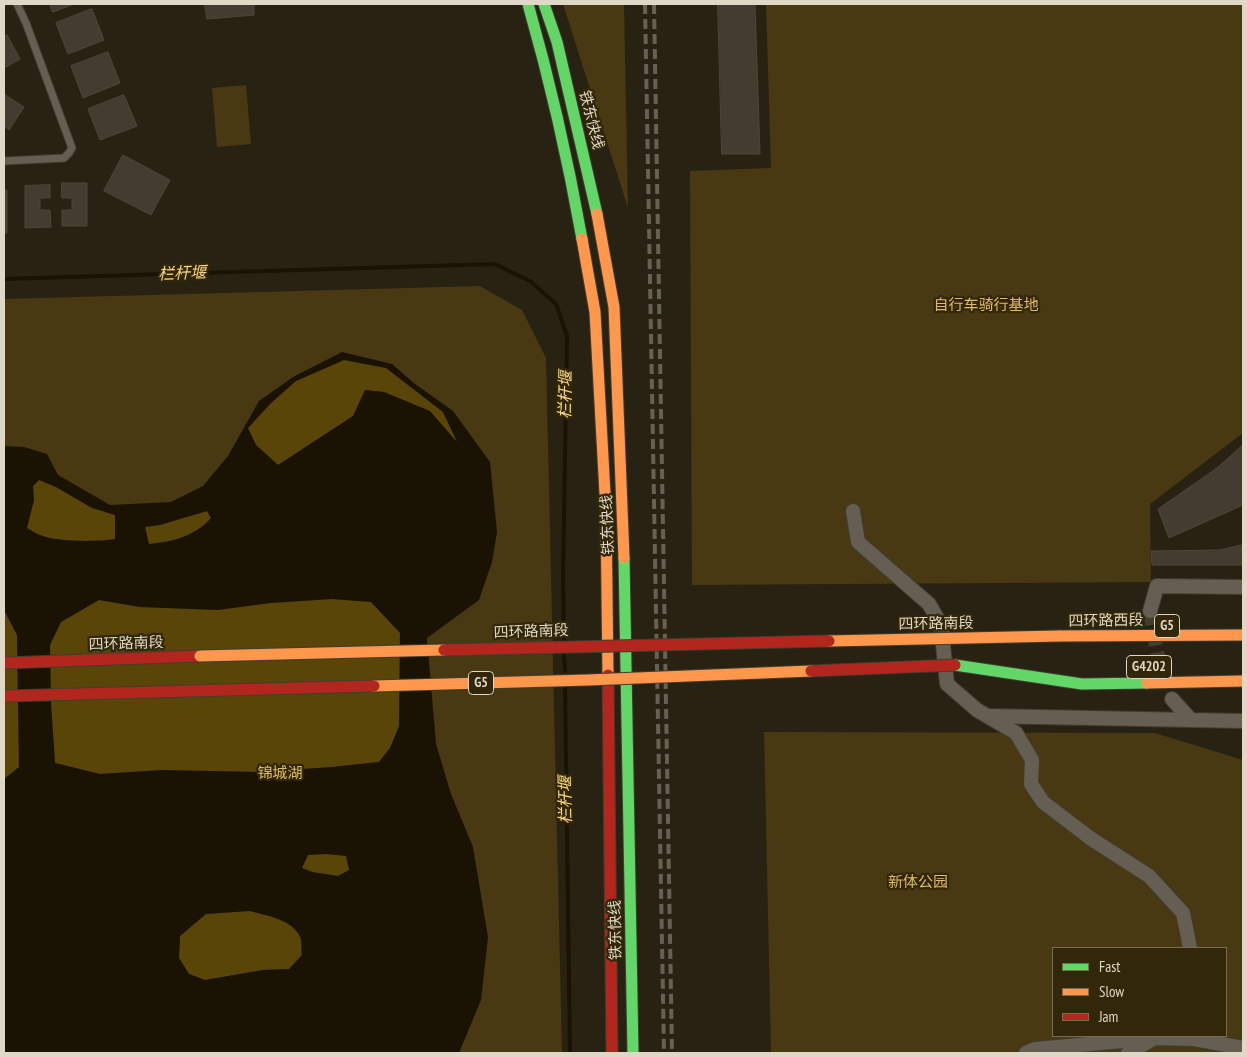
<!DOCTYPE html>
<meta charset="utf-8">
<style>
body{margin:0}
#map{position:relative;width:1247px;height:1057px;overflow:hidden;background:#282212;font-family:"PT Sans Narrow",sans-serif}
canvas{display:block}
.frame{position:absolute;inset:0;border:5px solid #dfd8c7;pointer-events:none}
.legend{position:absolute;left:1052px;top:947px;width:175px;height:90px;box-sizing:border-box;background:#322708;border:1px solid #776e54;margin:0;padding:6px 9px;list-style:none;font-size:15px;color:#dfd8c7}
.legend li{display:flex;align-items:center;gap:10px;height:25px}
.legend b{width:25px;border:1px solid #776e54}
</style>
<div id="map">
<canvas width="1247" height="1057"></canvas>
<div class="frame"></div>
<ul class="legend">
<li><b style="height:6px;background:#63d668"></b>Fast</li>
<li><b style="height:6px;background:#ff974d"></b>Slow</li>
<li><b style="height:6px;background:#b3261e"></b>Jam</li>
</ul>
</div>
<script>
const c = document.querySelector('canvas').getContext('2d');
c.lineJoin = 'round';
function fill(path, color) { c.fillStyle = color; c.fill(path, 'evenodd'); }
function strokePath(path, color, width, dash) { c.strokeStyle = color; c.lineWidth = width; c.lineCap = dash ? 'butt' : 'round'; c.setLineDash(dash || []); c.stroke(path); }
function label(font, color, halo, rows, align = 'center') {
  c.font = font + ' "PT Sans Narrow","Noto Sans SC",sans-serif'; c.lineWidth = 4.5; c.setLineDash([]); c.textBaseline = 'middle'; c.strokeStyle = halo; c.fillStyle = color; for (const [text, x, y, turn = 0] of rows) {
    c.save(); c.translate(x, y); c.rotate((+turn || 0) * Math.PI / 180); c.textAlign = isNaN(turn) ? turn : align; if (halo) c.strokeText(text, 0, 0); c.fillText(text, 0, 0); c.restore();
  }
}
fill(new Path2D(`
 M563,4H624L628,208Z
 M766,4H1243V433L1150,504L1151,582L692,585L690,171L771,168Z
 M246,85L251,144L217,147L212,88Z
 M480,286L522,310L546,358L562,1053H4V299Z
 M764,732L1155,733L1243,760V1053H771ZM1053,948H1226V1036H1053Z`), '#483913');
fill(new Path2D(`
 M344,360L386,368L443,412L459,444L384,392L366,390L353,416L278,465L256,445L248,428L271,403L296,381Z
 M39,480L56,487L92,508L116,515L115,539C98,542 56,542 40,535C36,534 31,531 27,528L34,500L33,486Z
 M207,511L211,518C193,538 174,540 149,544L145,527L160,525Z
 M332,599L371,602L400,633L399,726L390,748L379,762L332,767L259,772L162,770L100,774L55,763L51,703L50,645L61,622L99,600L140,607L218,610L270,603Z
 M4,610L17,635L19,767L4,779Z
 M326,854L346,856L350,870L338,876L312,872L302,868L308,855Z
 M249,911C266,915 295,920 301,939C302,943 301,950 302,955L289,969L263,970L205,980L189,974L179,958L180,936L206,914Z`), '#594508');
fill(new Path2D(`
 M342,352L392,364L415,384L453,411L490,462L497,532L492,562L479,600L427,638L436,744L451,794L473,847L488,937L481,1000L459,1053H4V779L19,767L17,635L4,610V446L24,447L47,454L58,475L110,505L171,502L203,486L228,456L259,401L293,377ZM344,360L386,368L443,412L457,442L430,411L384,392L365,390L353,416L278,465L256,445L248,428L271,403L296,381ZM39,480L56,487L92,508L115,515V539C98,542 56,542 40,535C36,534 31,530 27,528L34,500L33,486ZM207,511L211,518C195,536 173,542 149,544L145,527L160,525ZM332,599L371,602L400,633L399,726L390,748L379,762L332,767L259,772L162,770L100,774L55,763L51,703L50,645L61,622L99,600L140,607L218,610L270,603ZM326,854L346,856L349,870L338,876L312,872L302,868L308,855ZM249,911C266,915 295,920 301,939C302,943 301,950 302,955L289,969L263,970L205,980L189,974L179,958L180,936L206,914Z`), '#1a1303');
strokePath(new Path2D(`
 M4,279L495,264L530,281L556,304L567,336L563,576L564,639
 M564,656L565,671
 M565,688L570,1053`), '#1a1303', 4);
const building = new Path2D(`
 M50,4H74L53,12Z
 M205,4H254V15L207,19Z
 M718,4H755L760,154H722Z
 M92,9L104,40L68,54L56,23Z
 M7,35L20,59L4,68V37Z
 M108,52L120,83L83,98L71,66Z
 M4,94L24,107L9,130L4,126Z
 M124,95L137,126L100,140L88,109Z
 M123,155L170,180L151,215L104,191Z
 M62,183H87V226H62V210H72V198H62Z
 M50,185V198H40V210H50L51,227L25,228V186Z
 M4,190H7V233H4Z
 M1243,445V505L1169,538L1158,509L1217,468Z
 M1243,545V565H1152L1151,551L1219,550Z`);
fill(building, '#423d30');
strokePath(building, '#4c473a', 1);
strokePath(new Path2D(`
 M1150,611L1157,653L1168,686`), '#433d2d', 14, [14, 7]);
const lane = new Path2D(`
 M4,161L64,158L69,153L72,148L26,23L17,4`);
const street = new Path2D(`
 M853,511L858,542L929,604L941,625L947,684L977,710L1016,733L1032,760L1031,784L1043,802L1090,838L1149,876L1183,913L1190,948
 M1150,611L1157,586L1243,587
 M1172,699L1191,720L1243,721
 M989,716L1191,720
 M1026,1053L1035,1049L1155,1038
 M1128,1053L1155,1038L1194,1039L1243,1048`);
const fast = new Path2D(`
 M528,4C550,81 568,160 582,239
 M544,4L557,42L597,214
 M624,558L633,1053
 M955,665L1082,684L1147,683`);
const slow = new Path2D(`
 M597,214L614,307L624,558
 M582,239L595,312L606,512L608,675
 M1059,636L1243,635
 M1147,683L1243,681`);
const jam = new Path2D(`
 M4,663L200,656
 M608,675L612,1053`);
strokePath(lane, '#423d31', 9);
strokePath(street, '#423d31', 16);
strokePath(fast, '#423d31', 13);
strokePath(slow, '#423d31', 13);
strokePath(jam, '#423d31', 13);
strokePath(lane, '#645e53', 7);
strokePath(street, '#645e53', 14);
strokePath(fast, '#63d668', 11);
strokePath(slow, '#ff974d', 11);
strokePath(jam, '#b3261e', 11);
strokePath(new Path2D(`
 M645,4L664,1053
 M654,4L672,1053`), '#656155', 4, [10, 5]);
const slowBridge = new Path2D(`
 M829,641L1059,636
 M200,656L444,650
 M374,686L588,680L811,671`);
const jamBridge = new Path2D(`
 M444,650L829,641
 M811,671L955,665
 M6,696L374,686`);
strokePath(slowBridge, '#423d31', 13, []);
strokePath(jamBridge, '#423d31', 13, []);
strokePath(slowBridge, '#ff974d', 11);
strokePath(jamBridge, '#b3261e', 11);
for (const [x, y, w] of [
 [1167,626,25],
 [1149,667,45],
 [481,683,25]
]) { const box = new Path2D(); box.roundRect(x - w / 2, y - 11.5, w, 23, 4); c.fillStyle = '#322708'; c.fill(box); strokePath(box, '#dfd8c7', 1); }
label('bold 14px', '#dfd8c7', null, [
 ["G5",1167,626],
 ["G4202",1149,667],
 ["G5",481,683]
]);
label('15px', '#dfd8c7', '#322708', [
 ["铁东快线",591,120,76],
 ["铁东快线",608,525,-92],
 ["四环路西段",1106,621,-1],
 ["四环路南段",936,624,-1],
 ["四环路南段",531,632,-2],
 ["四环路南段",126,644,-2],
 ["铁东快线",616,930,-91]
]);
label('15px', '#debc64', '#322708', [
 ["自行车骑行基地",986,306],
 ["锦城湖",280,774],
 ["新体公园",918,883]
]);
label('italic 16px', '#fbd881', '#322708', [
 ["栏杆堰",182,274,-2],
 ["栏杆堰",566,395,-89],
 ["栏杆堰",566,800,-91]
]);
</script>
